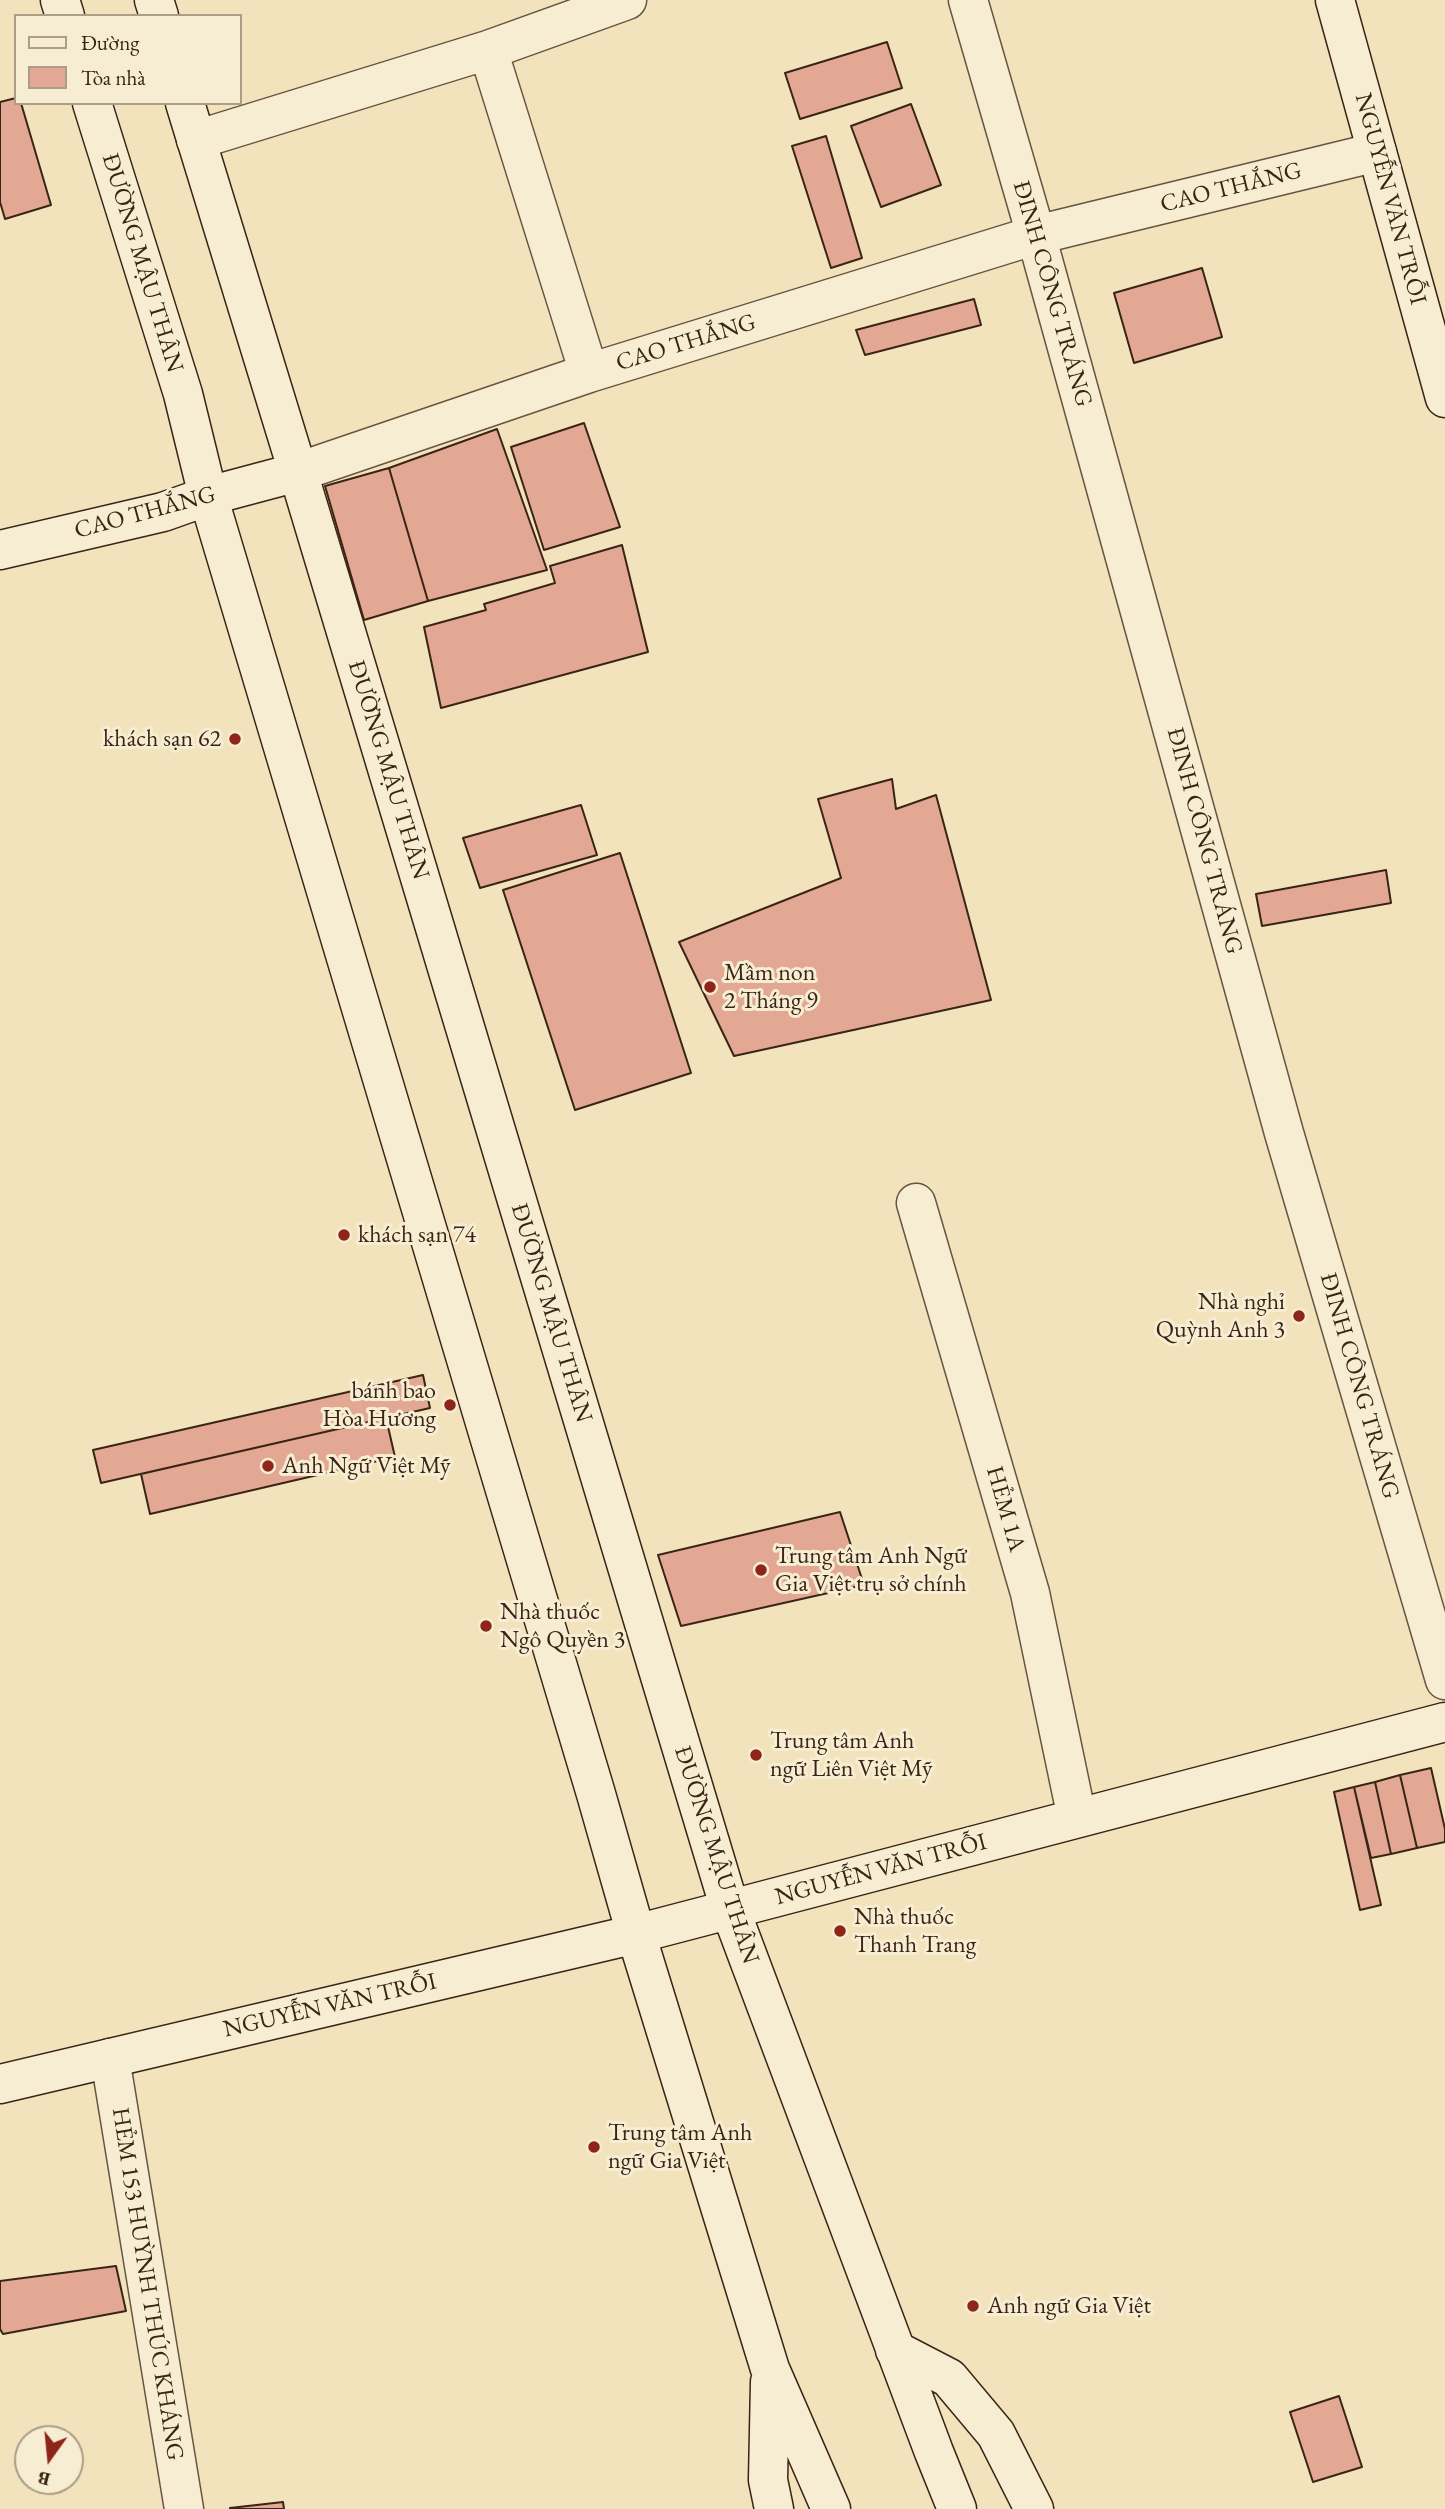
<!DOCTYPE html>
<meta charset="utf-8">
<style>
body{margin:0}
#map{position:relative;width:1445px;height:2509px;overflow:hidden;background:#f2e3bc;font-family:"EB Garamond",serif}
canvas{display:block}
.legend{position:absolute;left:14px;top:14px;width:228px;height:91px;box-sizing:border-box;background:#f7edd3;border:2px solid #ab9d87;margin:0;padding:9px 12px;list-style:none;font-size:21px;color:#3a2416}
.legend li{display:flex;align-items:center;gap:14px;height:35px}
.legend b{width:35px;border:2px solid #ab9d87}
.north{position:absolute;left:14px;top:2425px;width:70px;height:70px;box-sizing:border-box;background:#f7edd3;border:2px solid #ab9d87;border-radius:50%;rotate:195deg;font-size:19px;font-weight:700;line-height:28px;text-align:center;color:#3a2416}
.north::after{content:'';display:block;margin:auto;width:24px;height:32px;background:#8f2418;clip-path:polygon(50% 0,100% 100%,50% 72%,0 100%)}
</style>
<div id="map">
<canvas width="1445" height="2509"></canvas>
<ul class="legend">
<li><b style="height:9px;background:#f7edd3"></b>Đường</li>
<li><b style="height:19px;background:#e3a893"></b>Tòa nhà</li>
</ul>
<div class="north">B</div>
</div>
<script>
const c = document.querySelector('canvas').getContext('2d');
c.lineJoin = 'round';
function fill(path, color) { c.fillStyle = color; c.fill(path, 'evenodd'); }
function strokePath(path, color, width, dash) { c.strokeStyle = color; c.lineWidth = width; c.lineCap = dash ? 'butt' : 'round'; c.setLineDash(dash || []); c.stroke(path); }
function label(font, color, halo, rows, align = 'center') {
  c.font = font + ' "EB Garamond",serif'; c.lineWidth = 6; c.setLineDash([]); c.textBaseline = 'middle'; c.strokeStyle = halo; c.fillStyle = color; for (const [text, x, y, turn = 0] of rows) {
    c.save(); c.translate(x, y); c.rotate((+turn || 0) * Math.PI / 180); c.textAlign = isNaN(turn) ? turn : align; if (halo) c.strokeText(text, 0, 0); c.fillText(text, 0, 0); c.restore();
  }
}
const building = new Path2D(`
 M887,42L902,88L800,119L785,73Z
 M16,98V103H21L51,205L5,219L0,202V102Z
 M911,104L941,185L881,207L851,126Z
 M826,136L862,258L831,268L792,146Z
 M1202,268L1222,337L1134,363L1114,293Z
 M974,299L981,325L865,355L856,330Z
 M584,423L620,527L544,550L511,447Z
 M497,429L547,570L428,601L389,468Z
 M389,468L428,601L364,620L325,486Z
 M622,545L648,652L441,708L424,627L486,610L484,604L555,583L550,566Z
 M892,779L896,809L936,795L991,1000L734,1056L679,942L841,878L818,799Z
 M581,805L597,855L480,888L463,838Z
 M620,853L691,1073L575,1110L503,890Z
 M1386,870L1391,903L1262,926L1256,894Z
 M423,1375L430,1408L101,1483L93,1450Z
 M386,1418L395,1457L150,1514L141,1474Z
 M840,1512L864,1585L681,1626L658,1555Z
 M1431,1768L1445,1829V1842L1417,1848L1400,1775Z
 M1400,1775L1417,1848L1391,1854L1375,1782Z
 M1375,1782L1391,1854L1371,1858L1354,1787Z
 M1354,1787L1381,1905L1360,1910L1334,1792Z
 M116,2266L126,2311L3,2334L0,2329V2281Z
 M1339,2396L1362,2467L1313,2482L1290,2412Z
 M283,2502L284,2509H230V2508Z`);
fill(building, '#e3a893');
strokePath(building, '#3a2416', 2);
const street = new Path2D(`
 M968,0L1036,235L1284,1133L1445,1680
 M488,50L589,373
 M196,140L488,50L627,0
 M298,472L589,373L1036,235L1377,152
 M916,1203L1030,1593L1077,1818
 M110,2058L184,2509`);
const secondary = new Path2D(`
 M60,0L65,16
 M154,0L159,16
 M1335,0L1445,398
 M92,103L183,394L208,496L596,1794L636,1934L770,2369L831,2509
 M185,103L298,472L730,1909L934,2452L957,2509
 M0,550L163,512L208,496L298,472
 M0,2084L636,1934L1445,1722
 M895,2350L949,2378L996,2434L1034,2509
 M770,2382L768,2480L774,2509`);
strokePath(street, '#685440', 41);
strokePath(secondary, '#3a2416', 41);
strokePath(street, '#f7edd3', 38);
strokePath(secondary, '#f7edd3', 38);
for (const [x, y, r, color] of [
 [235,739,7,"#8f2418"],
 [710,987,7,"#8f2418"],
 [344,1235,7,"#8f2418"],
 [1299,1316,7,"#8f2418"],
 [450,1405,7,"#8f2418"],
 [268,1466,7,"#8f2418"],
 [761,1570,7,"#8f2418"],
 [486,1626,7,"#8f2418"],
 [756,1755,7,"#8f2418"],
 [840,1931,7,"#8f2418"],
 [594,2147,7,"#8f2418"],
 [973,2306,7,"#8f2418"]
]) { const dot = new Path2D(); dot.arc(x, y, r, 0, 2 * Math.PI); c.fillStyle = color; c.fill(dot); strokePath(dot, '#f7edd3', 2.5); }
label('24px', '#3a2416', '#f7edd3', [
 ["CAO THẮNG",1231,188,-14],
 ["NGUYỄN VĂN TRỖI",1390,199,75],
 ["ĐƯỜNG MẬU THÂN",142,263,73],
 ["ĐINH CÔNG TRÁNG",1052,294,74],
 ["CAO THẮNG",686,343,-17],
 ["CAO THẮNG",145,513,-15],
 ["ĐƯỜNG MẬU THÂN",388,770,73],
 ["ĐINH CÔNG TRÁNG",1204,841,75],
 ["ĐƯỜNG MẬU THÂN",551,1313,73],
 ["ĐINH CÔNG TRÁNG",1359,1386,74],
 ["HẺM 1A",1005,1509,74],
 ["ĐƯỜNG MẬU THÂN",716,1855,72],
 ["NGUYỄN VĂN TRỖI",881,1870,-15],
 ["NGUYỄN VĂN TRỖI",330,2006,-13],
 ["HẺM 153 HUỲNH THÚC KHÁNG",147,2284,81]
]);
label('24px', '#3a2416', '#f7edd3', [
 ["khách sạn 62",221,739,"right"],
 ["Mầm non",724,973],
 ["2 Tháng 9",724,1001],
 ["khách sạn 74",358,1235],
 ["Nhà nghỉ",1285,1302,"right"],
 ["Quỳnh Anh 3",1285,1330,"right"],
 ["bánh bao",436,1391,"right"],
 ["Hòa Hương",436,1419,"right"],
 ["Anh Ngữ Việt Mỹ",282,1466],
 ["Trung tâm Anh Ngữ",775,1556],
 ["Gia Việt trụ sở chính",775,1584],
 ["Nhà thuốc",500,1612],
 ["Ngô Quyền 3",500,1640],
 ["Trung tâm Anh",770,1741],
 ["ngữ Liên Việt Mỹ",770,1769],
 ["Nhà thuốc",854,1917],
 ["Thanh Trang",854,1945],
 ["Trung tâm Anh",608,2133],
 ["ngữ Gia Việt",608,2161],
 ["Anh ngữ Gia Việt",987,2306]
], 'left');
</script>
